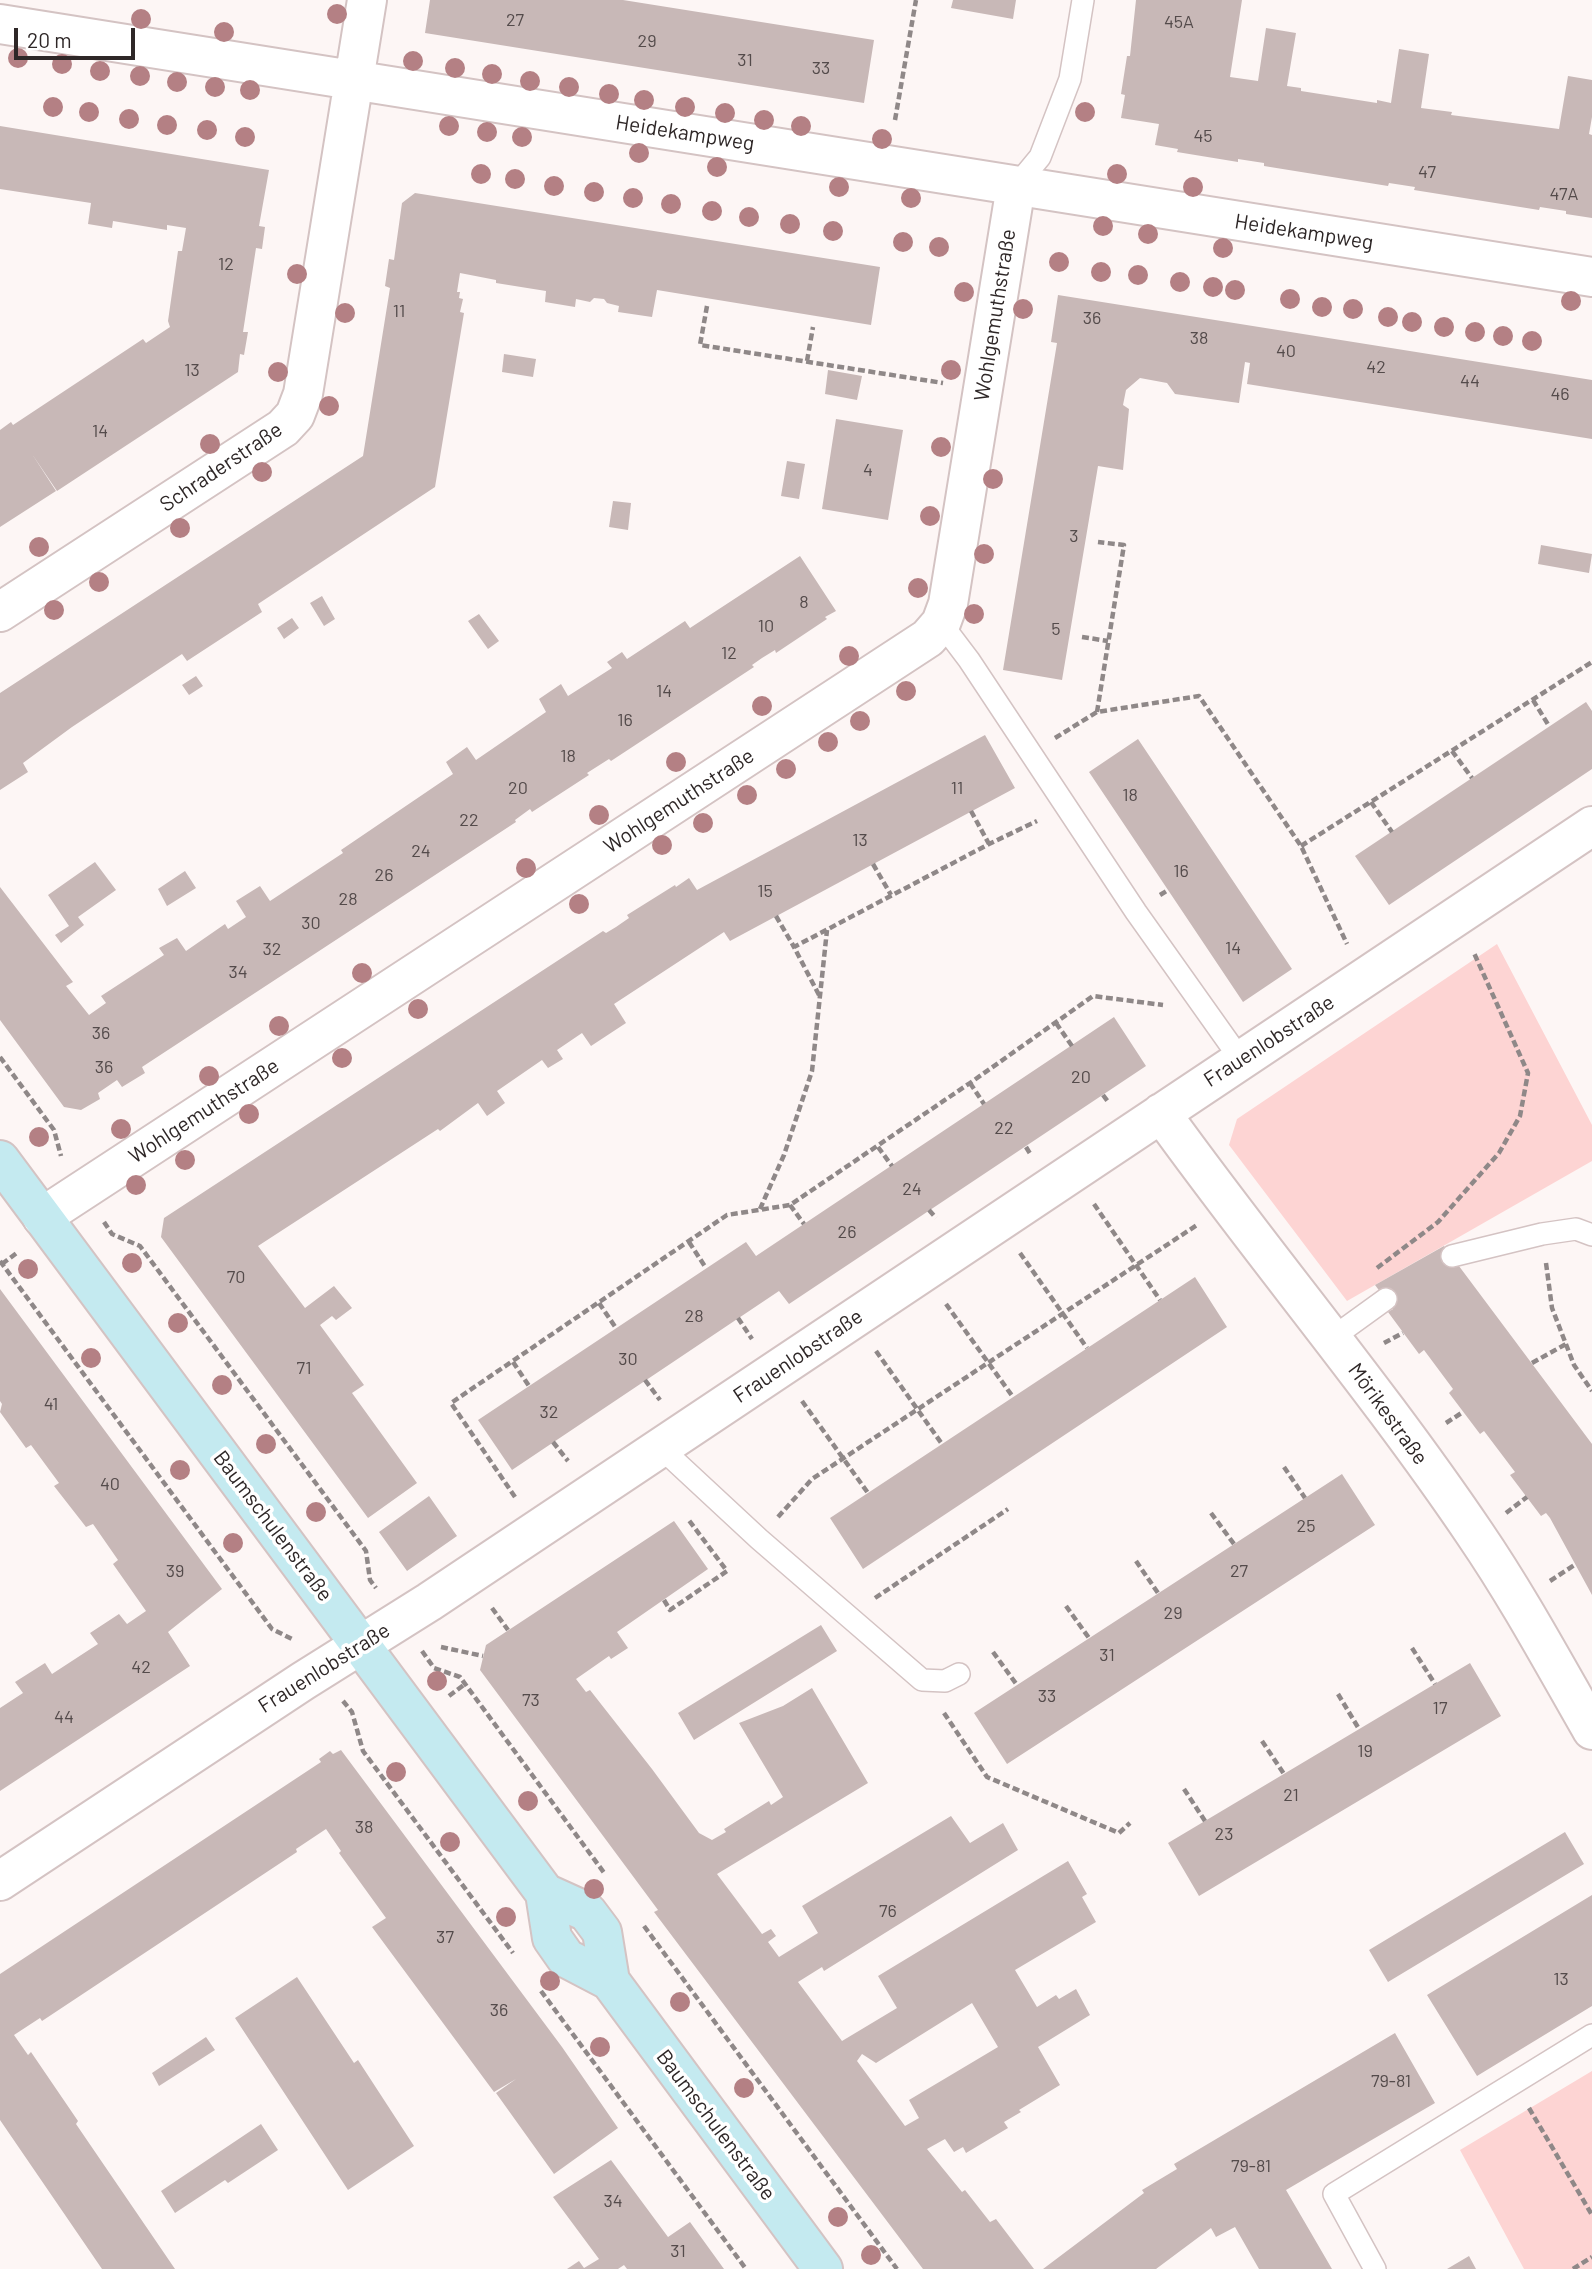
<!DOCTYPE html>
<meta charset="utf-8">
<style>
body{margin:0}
#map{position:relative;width:1592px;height:2269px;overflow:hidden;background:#fdf6f5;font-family:Barlow,sans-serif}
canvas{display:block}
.scale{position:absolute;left:14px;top:28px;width:121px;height:32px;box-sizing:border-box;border:4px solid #2e2727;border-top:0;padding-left:9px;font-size:21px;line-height:24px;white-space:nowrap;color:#2e2727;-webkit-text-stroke:5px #fff;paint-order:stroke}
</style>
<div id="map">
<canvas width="1592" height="2269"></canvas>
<div class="scale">20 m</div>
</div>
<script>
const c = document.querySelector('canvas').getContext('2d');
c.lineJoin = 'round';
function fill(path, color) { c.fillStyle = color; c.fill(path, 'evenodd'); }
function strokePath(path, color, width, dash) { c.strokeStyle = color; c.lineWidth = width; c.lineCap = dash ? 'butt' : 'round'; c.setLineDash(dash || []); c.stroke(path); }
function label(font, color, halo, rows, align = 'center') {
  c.font = font + ' Barlow,sans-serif'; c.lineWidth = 7; c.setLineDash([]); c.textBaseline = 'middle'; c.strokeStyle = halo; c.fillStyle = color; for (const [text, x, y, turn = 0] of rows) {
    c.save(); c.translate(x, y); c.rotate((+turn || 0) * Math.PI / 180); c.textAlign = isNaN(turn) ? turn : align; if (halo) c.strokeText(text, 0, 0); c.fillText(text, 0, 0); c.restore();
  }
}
fill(new Path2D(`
 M1497,944L1592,1125V1161L1347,1301L1229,1145L1237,1119Z
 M1592,2071V2269H1524L1460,2150Z`), '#fdd4d3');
fill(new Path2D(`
 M430,0H623L874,40L864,103L425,33Z
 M953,0H1016L1013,19L951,8Z
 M1136,0H1242L1230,77L1258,81L1266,28L1296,33L1287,86L1301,88V91L1377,103V100L1391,103L1399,49L1429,54L1421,108L1452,112L1451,115L1559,129L1568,76L1592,80V117L1589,134L1592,135V218L1566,214V211L1540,207L1539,210L1414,190L1415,187L1389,183L1388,186L1264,166V163L1238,159V162L1177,152L1178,149L1155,145L1159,124L1121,118L1125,95L1121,94L1127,56H1130Z
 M0,126L269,170L259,226L265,227L262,249L256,248L243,332H248L244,355L240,354L238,372L57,491L32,454L56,491L0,527V430L11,422L13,425L143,339L146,343L170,327L168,321L178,251H182L186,228L167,225V230L113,221L112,228L88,224L91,203L0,189Z
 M415,193L880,267L871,325L657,290L652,317L618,312L619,306L607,303L604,299L594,298L590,302L576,299L575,307L545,302L546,291L496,283V280L460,273L457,292H460L459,298L463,299L460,312L464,313L435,487L258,604L262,612L187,661L182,654L72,727L23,763L28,772L0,790V693L363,456L390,288L385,286L389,259L394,260L402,203Z
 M1058,295L1592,380V439L1247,384L1250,363L1245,362L1239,403L1175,394L1167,383L1140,378L1126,390L1123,405L1129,409L1123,470L1098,466L1062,680L1003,670L1057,343L1051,342Z
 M504,354L536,359L533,377L502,372Z
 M828,370L862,376L857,400L825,394Z
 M836,419L903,430L888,520L822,509Z
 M787,461L805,464L799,499L781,496Z
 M613,501L631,503L628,530L609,527Z
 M1541,545L1592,554L1589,573L1538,564Z
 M800,556L836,611L825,617L827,619L776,653L775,650L762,658L752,665L754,667L611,761L609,759L587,773L589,775L532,812L530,809L515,820L516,822L142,1067L145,1073L122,1087L117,1080L98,1093L100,1099L81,1110L64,1107L0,1020V887L73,982L66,986L89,1015L106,1003L101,996L164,955L159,948L177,938L186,951L225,924L228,929L246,917L236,901L260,886L270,901L343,853L341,850L453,774L446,762L467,747L476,760L546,712L539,699L561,684L568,696L612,668L607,662L622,652L627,659L685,621L690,628Z
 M322,596L335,619L324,626L310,603Z
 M479,614L499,641L488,649L468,621Z
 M292,618L299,628L284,639L277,628Z
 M196,676L203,686L189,695L182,685Z
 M1586,702L1592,711V769L1389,905L1355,856Z
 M985,735L1015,788L730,941L724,932L614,1004L626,1023L591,1046L582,1033L557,1050L563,1059L548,1068L542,1060L497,1091L505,1103L487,1116L478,1103L440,1131L438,1129L258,1246L305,1308L334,1286L352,1308L336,1320L332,1316L320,1325L364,1385L352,1393L417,1483L368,1518L161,1237L164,1218L603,931L606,933L616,927L629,918L627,915L675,885L676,887L689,878L697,890Z
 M1138,739L1292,969L1243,1002L1089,772Z
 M95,862L116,890L78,917L84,925L61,943L55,935L69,926L48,895Z
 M185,871L196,888L167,906L158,889Z
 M1114,1017L1146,1066L789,1304L779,1291L512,1470L478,1420L746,1242L756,1256Z
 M1444,1246L1592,1444V1595L1550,1518L1546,1513L1541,1516L1510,1475L1515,1472L1484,1431L1480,1434L1449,1393L1453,1389L1424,1350L1419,1354L1388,1312L1393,1309L1375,1285Z
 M1195,1277L1227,1327L863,1569L830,1518Z
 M0,1289L222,1589L168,1632L190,1666L0,1791V1708L23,1693L15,1682L45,1663L52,1674L98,1644L90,1633L119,1614L127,1624L146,1611L113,1564L118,1560L93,1524L86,1527L54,1486L59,1483L31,1445L26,1448L0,1412L2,1404L0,1401Z
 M1342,1474L1375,1525L1007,1764L974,1713Z
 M429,1496L457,1536L407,1571L379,1532Z
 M674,1521L708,1569L617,1632L628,1648L611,1659L609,1656L576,1679L586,1692L590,1690L652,1769L699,1833L712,1840L726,1832L724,1829L769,1801L771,1805L783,1797L739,1723L783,1706L812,1688L868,1783L717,1874L762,1934L771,1929L776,1936L768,1942L779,1957L818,1933L802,1906L951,1816L970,1843L1003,1823L1018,1850L824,1971L822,1967L798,1982L842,2041L897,2008L878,1976L1068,1861L1087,1894L1082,1897L1096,1922L1015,1970L1037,2007L1056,1995L1059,1999L1076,1989L1090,2015L1038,2047L1060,2085L1019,2110L1021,2112L1004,2122L1008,2128L966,2153L963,2147L954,2152L945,2139L927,2149L962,2192L965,2190L990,2222L996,2219L1034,2269H923L654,1912L658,1910L480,1670L486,1645ZM972,2003L998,2047L909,2100L919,2118L905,2126L857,2061L862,2054L876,2063Z
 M821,1625L837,1651L694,1740L678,1713Z
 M1470,1663L1501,1716L1199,1896L1168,1843Z
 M341,1750L562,2047L618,2128L554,2174L496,2093L516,2079L494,2092L372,1927L386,1918L339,1853L341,1851L326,1829L296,1849L297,1852L42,2021L40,2018L14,2035L28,2055L31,2052L78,2121L76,2124L175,2269H102L0,2120V1974L321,1762L319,1759L330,1751L333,1754Z
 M1565,1832L1584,1864L1388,1982L1369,1950Z
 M1592,1895V2006L1477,2076L1427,1995Z
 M297,1977L354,2063L358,2060L414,2146L348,2190L235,2018Z
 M1395,2033L1435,2103L1286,2190L1332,2269H1259L1235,2227L1216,2237L1211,2228L1156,2269H1043L1144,2193L1142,2190L1177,2169L1174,2164Z
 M206,2037L215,2050L159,2086L152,2073Z
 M261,2124L278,2150L228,2183L225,2180L175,2213L161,2191Z
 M611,2160L668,2237L690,2222L724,2269H627L624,2265L618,2269H567L579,2261L584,2268L599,2259L553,2197Z
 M1469,2256L1476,2269H1447L1452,2266Z`), '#c8b8b7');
const lane = new Path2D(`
 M1016,186L1040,157L1070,79L1083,0
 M941,623L969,660L1136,912L1241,1060
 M1452,1256L1542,1234L1576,1229L1592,1235
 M1332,1338L1386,1299
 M661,1448L759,1539L922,1680L945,1681L959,1674
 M1375,2269L1334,2194L1592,2035`);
const street = new Path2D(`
 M0,24L1592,277
 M0,612L283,428L295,415L303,394L367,0
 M1161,1113C1263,1255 1377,1389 1475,1534C1518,1597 1554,1664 1592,1730
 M42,1217L928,638L941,623L948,604L1016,186
 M0,1881L303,1681L429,1602L1592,826`);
const secondary = new Path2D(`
 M0,1160L545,1893L552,1938L566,1958L610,1981L823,2269
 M545,1893L587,1912L602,1932L610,1981`);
strokePath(lane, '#d4c3c3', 24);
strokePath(street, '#d4c3c3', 42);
strokePath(secondary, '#d4c3c3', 42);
strokePath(new Path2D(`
 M895,120L916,0
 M707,306L700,345L943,383
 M807,361L813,327
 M1082,637L1108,641
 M1533,700L1549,726
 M1097,712L1124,545L1098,542
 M1055,738L1097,712L1199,696L1301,846L1347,944
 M1452,751L1472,778
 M1371,802L1392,832
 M971,811L989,844
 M1301,846L1592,662
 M873,864L891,895
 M1160,895L1168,890
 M776,916L794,947
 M819,995L794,947L989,844L1037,821
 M1056,1023L1072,1046
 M0,1057L54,1130L61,1156
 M970,1083L984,1104
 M1103,1095L1109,1103
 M878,1147L892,1166
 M1026,1147L1031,1155
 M1094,1204L1160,1300
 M790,1205L804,1224
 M760,1209L784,1155L812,1071L827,930
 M929,1210L936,1218
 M104,1222L112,1234L140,1246L366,1551L370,1580L376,1588
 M689,1242L706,1268
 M1020,1253L1087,1348
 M0,1261L272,1629L294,1640
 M1546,1263L1552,1308L1574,1365L1592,1391
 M2,1264L18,1252
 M1377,1268L1438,1222L1499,1153L1520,1116L1528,1073L1474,953
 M599,1303L616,1328
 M946,1304L1013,1397
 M738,1318L752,1339
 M1384,1343L1403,1333
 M876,1351L942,1444
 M513,1362L529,1386
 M1532,1363L1566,1344
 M645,1380L660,1400
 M802,1401L868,1493
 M1446,1423L1463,1412
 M553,1442L568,1461
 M1284,1467L1305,1498
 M515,1497L451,1403L727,1215L790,1205L970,1083L1093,996L1163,1005
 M1211,1513L1234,1544
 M1506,1513L1527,1497
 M778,1517L812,1479L1197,1225
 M1136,1561L1158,1593
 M1550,1581L1576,1564
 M875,1598L1008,1509
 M664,1600L670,1610L727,1571L688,1519
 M1066,1606L1089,1638
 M492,1608L508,1630
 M441,1647L483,1656
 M1412,1648L1435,1684
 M422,1651L434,1668L460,1677L605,1874
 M993,1652L1017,1685
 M1338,1694L1359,1729
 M449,1696L465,1684
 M343,1701L352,1712L363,1751L513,1953
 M944,1713L987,1777L1119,1833L1130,1823
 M1262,1741L1284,1774
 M1184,1789L1205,1821
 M644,1926L897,2269
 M541,1991L746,2269
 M1529,2108L1592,2215
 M1573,2269L1592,2257`), '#8f8888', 4.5, [7, 3.5]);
strokePath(lane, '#fff', 21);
strokePath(street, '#fff', 38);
strokePath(secondary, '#c4eaf0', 38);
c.fillStyle = '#b48084';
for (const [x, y] of [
 [337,14],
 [141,19],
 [224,32],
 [18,58],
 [413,61],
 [62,64],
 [455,68],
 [100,71],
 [492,74],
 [140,76],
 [530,81],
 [177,82],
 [215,87],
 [569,87],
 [250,90],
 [609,94],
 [644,100],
 [53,107],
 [685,107],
 [89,112],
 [1085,112],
 [725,113],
 [129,119],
 [764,120],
 [167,125],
 [449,126],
 [801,126],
 [207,130],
 [487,132],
 [245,137],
 [522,137],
 [882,139],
 [639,153],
 [717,167],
 [481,174],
 [1117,174],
 [515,179],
 [554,186],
 [839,187],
 [1193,187],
 [594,192],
 [633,198],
 [911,198],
 [671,204],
 [712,211],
 [749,217],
 [790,224],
 [1103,226],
 [833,231],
 [1148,234],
 [903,242],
 [939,247],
 [1223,248],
 [1059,262],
 [1101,272],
 [297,274],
 [1138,275],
 [1180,282],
 [1213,287],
 [1235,290],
 [964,292],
 [1290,299],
 [1571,301],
 [1322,307],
 [1023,309],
 [1353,309],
 [345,313],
 [1388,317],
 [1412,322],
 [1444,327],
 [1475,332],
 [1503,336],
 [1532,341],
 [951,370],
 [278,372],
 [329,406],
 [210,444],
 [941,447],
 [262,472],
 [993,479],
 [930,516],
 [180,528],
 [39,547],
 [984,554],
 [99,582],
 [918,588],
 [54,610],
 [974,614],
 [849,656],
 [906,691],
 [762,706],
 [860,721],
 [828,742],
 [676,762],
 [786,769],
 [747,795],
 [599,815],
 [703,823],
 [662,845],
 [526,868],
 [579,904],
 [362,973],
 [418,1009],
 [279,1026],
 [342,1058],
 [209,1076],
 [249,1114],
 [121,1129],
 [39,1137],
 [185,1160],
 [136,1185],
 [132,1263],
 [28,1269],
 [178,1323],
 [91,1358],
 [222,1385],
 [266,1444],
 [180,1470],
 [316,1512],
 [233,1543],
 [437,1681],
 [396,1772],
 [528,1801],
 [450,1842],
 [594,1889],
 [506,1917],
 [550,1981],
 [680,2002],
 [600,2047],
 [744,2088],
 [838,2217],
 [871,2255]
]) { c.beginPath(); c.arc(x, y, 10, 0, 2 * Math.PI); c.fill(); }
label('18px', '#544b4b', null, [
 ["27",515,20],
 ["45A",1179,22],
 ["29",647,41],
 ["31",745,60],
 ["33",821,68],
 ["45",1203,136],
 ["47",1427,172],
 ["47A",1564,194],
 ["12",226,264],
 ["11",399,311],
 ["36",1092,318],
 ["38",1199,338],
 ["40",1286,351],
 ["42",1376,367],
 ["13",192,370],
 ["44",1470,381],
 ["46",1560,394],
 ["14",100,431],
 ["4",868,470],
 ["3",1074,536],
 ["8",804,602],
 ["10",766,626],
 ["5",1056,629],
 ["12",729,653],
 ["14",664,691],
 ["16",625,720],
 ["18",568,756],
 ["20",518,788],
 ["11",957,788],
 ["18",1130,795],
 ["22",469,820],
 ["13",860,840],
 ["24",421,851],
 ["16",1181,871],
 ["26",384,875],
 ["15",765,891],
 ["28",348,899],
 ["30",311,923],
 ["14",1233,948],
 ["32",272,949],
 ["34",238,972],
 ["36",101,1033],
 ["36",104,1067],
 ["20",1081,1077],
 ["22",1004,1128],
 ["24",912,1189],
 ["26",847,1232],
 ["70",236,1277],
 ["28",694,1316],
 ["30",628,1359],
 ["71",304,1368],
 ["41",51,1404],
 ["32",549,1412],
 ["40",110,1484],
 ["25",1306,1526],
 ["39",175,1571],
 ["27",1239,1571],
 ["29",1173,1613],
 ["31",1107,1655],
 ["42",141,1667],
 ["33",1047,1696],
 ["73",531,1700],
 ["17",1440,1708],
 ["44",64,1717],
 ["19",1365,1751],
 ["21",1291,1795],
 ["38",364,1827],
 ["23",1224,1834],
 ["76",888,1911],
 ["37",445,1937],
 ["13",1561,1979],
 ["36",499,2010],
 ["79-81",1391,2081],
 ["79-81",1251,2166],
 ["34",613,2201],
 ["31",678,2251]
]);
label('21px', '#2e2727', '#fff', [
 ["Heidekampweg",685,133,9],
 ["Heidekampweg",1304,232,9],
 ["Wohlgemuthstraße",995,315,-81],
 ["Schraderstraße",221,467,-34],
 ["Wohlgemuthstraße",679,801,-33],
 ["Frauenlobstraße",1269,1041,-33],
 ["Wohlgemuthstraße",204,1111,-33],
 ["Frauenlobstraße",798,1356,-34],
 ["Mörikestraße",1388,1414,54],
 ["Baumschulenstraße",273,1526,53],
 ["Frauenlobstraße",324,1668,-32],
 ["Baumschulenstraße",716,2125,53]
]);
</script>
